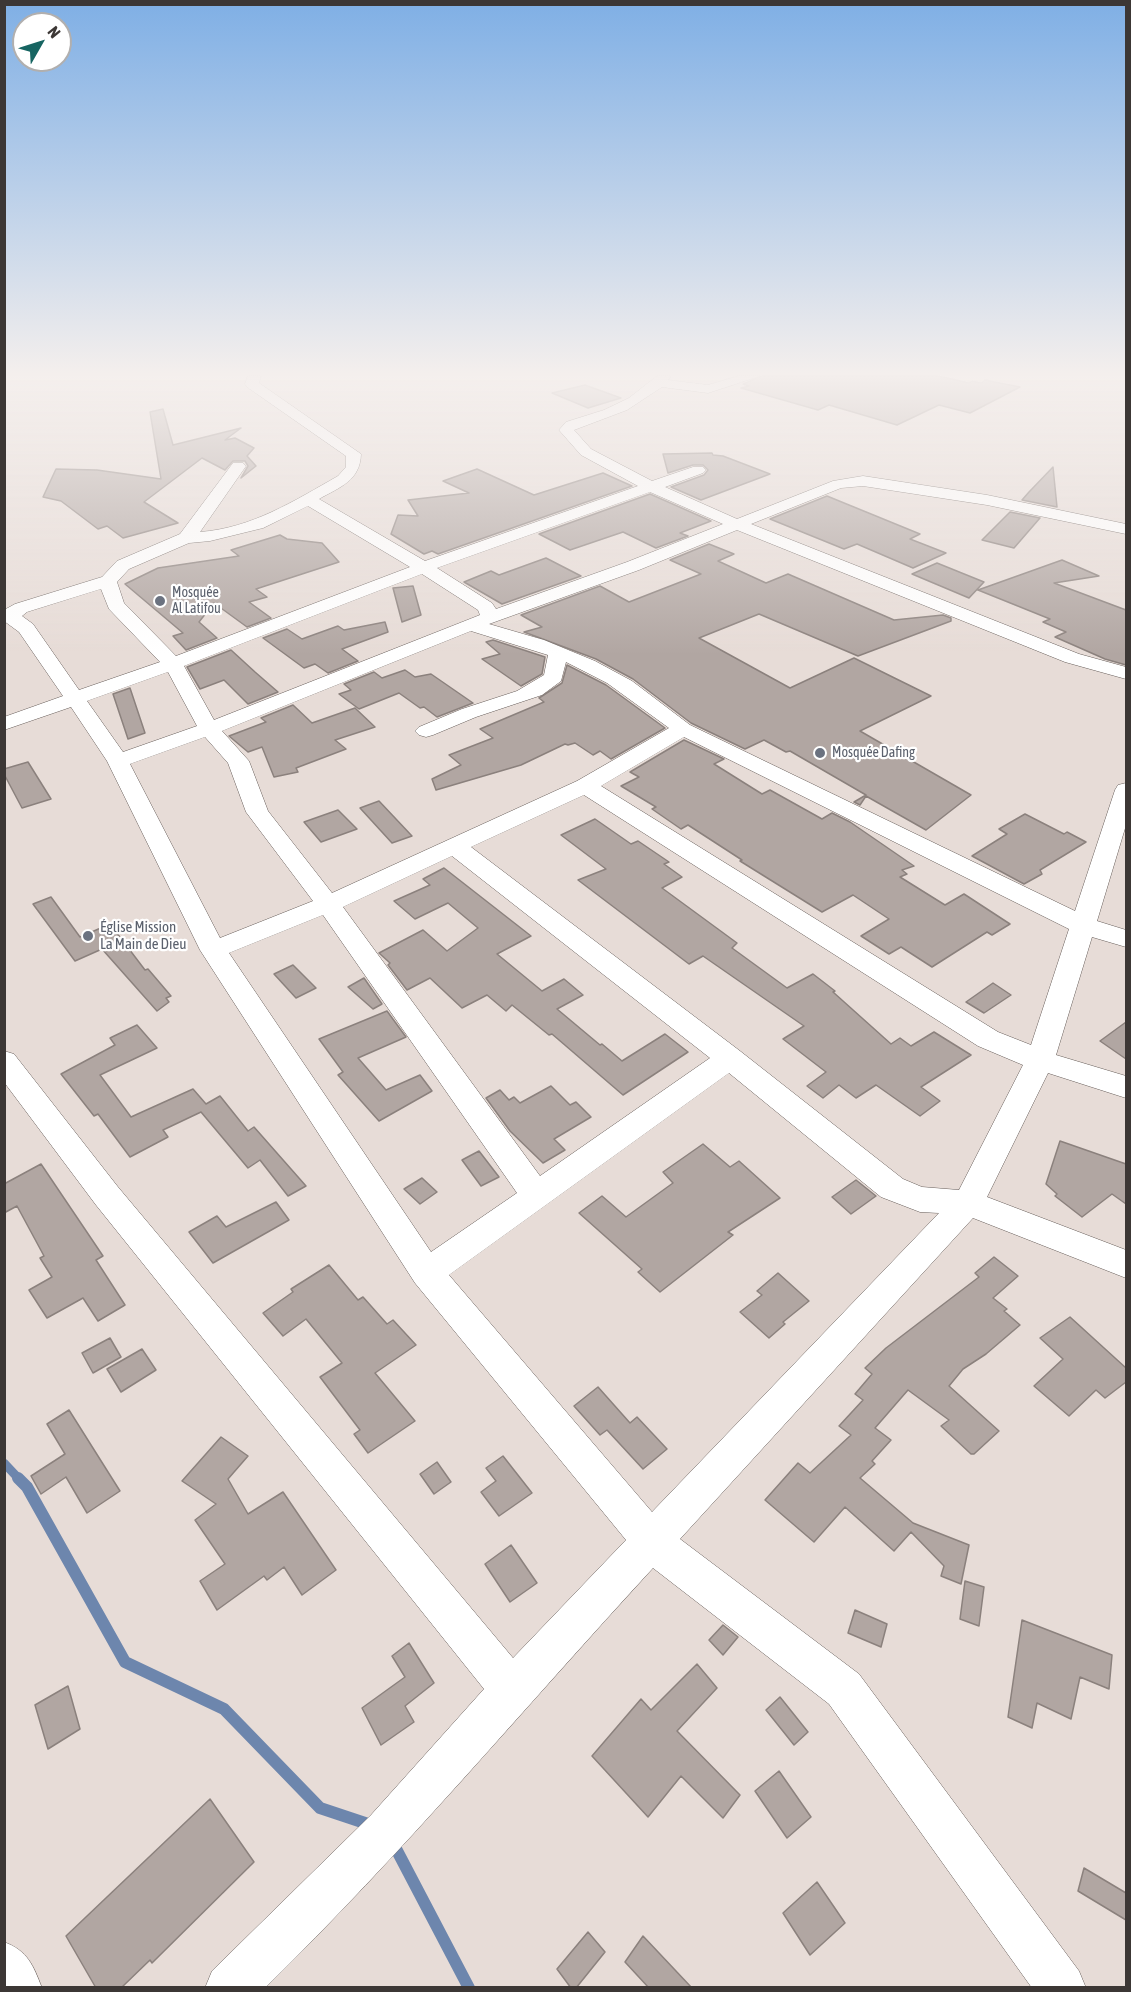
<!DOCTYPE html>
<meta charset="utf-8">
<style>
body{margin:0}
#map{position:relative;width:1131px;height:1992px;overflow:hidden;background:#e7dcd7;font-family:"Asap Condensed",sans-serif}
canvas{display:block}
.frame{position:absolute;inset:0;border:6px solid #3c3735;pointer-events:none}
.north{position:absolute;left:12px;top:12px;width:60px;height:60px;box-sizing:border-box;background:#fff;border:2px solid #b1afae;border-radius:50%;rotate:51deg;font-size:16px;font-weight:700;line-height:24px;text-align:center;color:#3c3735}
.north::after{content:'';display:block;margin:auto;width:21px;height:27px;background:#176562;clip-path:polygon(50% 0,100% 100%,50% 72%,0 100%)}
</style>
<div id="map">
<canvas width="1131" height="1992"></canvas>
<div class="frame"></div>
<div class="north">N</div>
</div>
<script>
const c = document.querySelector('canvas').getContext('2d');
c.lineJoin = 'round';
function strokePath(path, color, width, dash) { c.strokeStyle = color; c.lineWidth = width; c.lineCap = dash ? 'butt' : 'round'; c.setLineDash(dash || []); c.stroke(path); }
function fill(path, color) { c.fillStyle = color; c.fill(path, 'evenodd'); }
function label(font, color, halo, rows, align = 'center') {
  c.font = font + ' "Asap Condensed",sans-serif'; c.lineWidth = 4.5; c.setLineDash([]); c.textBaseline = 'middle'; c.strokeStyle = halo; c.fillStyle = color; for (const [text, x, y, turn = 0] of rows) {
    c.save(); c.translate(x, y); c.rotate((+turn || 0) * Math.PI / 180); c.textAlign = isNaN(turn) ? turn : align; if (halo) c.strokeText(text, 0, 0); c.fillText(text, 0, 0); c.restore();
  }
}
strokePath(new Path2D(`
 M4,1463L20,1480`), '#6d86ad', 9);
strokePath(new Path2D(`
 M18,1478L27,1487L125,1662L224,1709L320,1808L371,1825
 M393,1843L469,1988`), '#6d86ad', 12);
const building = new Path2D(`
 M762,376H938L969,383L972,381L981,383L985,380L1020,387L970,413L939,405L897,425L829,405L818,410L741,388L749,386L743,384Z
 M585,385L621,398L588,408L552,393Z
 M163,409L173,445L241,428L225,440L235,438L254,448L247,456L256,466L241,478L248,466L245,461H233L225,470L202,458L144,502L178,523L123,538L107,526L98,529L61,501L43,497L56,469L97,470L161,479L150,412Z
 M712,453L713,455L723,456L770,474L701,500L671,487L704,475L708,470L703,465H693L668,473L663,454Z
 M1053,467L1057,507L1022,500L1029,492Z
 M477,469L534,495L603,473L632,486L438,554L432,551L424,554L391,534L398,515L418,516L408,500L469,493L443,481Z
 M650,494L711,521L680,533L688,536L656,548L623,532L570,550L539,534Z
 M827,496L920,534L910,539L946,553L913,568L857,544L844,549L770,519Z
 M1010,512L1040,518L1014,548L982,540Z
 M280,535L287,539L322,543L339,562L256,589L267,597L249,602L271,618L247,627L214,603L199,622L217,638L186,650L173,636L183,633L125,584L158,568L239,556L231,550Z
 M709,544L734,554L718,561L766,583L788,574L894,620L943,615L951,618V621L858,656L759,614L699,638L790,688L854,658L931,696L860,731L971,795L926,830L866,796L860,805L854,802L866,795L790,751L786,752L764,740L745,749L691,723L633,679L596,659L524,632L542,627L521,615L600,586L629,602L701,574L670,560Z
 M546,558L581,576L502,604L464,582L491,571L499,575Z
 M1062,560L1099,576L1054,583L1126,610V665L1105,659L1055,637L1066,632L1043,622L1050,619L978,590Z
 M937,563L984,582L969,598L912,574Z
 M413,586L421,615L402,622L393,588Z
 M385,622L388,632L342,649L358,661L328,673L315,664L304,668L263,638L287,629L302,639L338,626L344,630Z
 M493,640L545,657L542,674L521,686L482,659L500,654L486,642Z
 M231,650L255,672L278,692L248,704L224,680L200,689L187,667Z
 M567,665L606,685L665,728L611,759L600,751L593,755L575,743L568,745L565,744L521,765L436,790L432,779L461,765L449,755L493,738L480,729L544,702L539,698L562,683Z
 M405,670L415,677L431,674L473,703L437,717L424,707L420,708L399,693L359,709L339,694L351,690L344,684L374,672L382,678Z
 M130,688L145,733L128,739L113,694Z
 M293,705L312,723L355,708L375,727L335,740L346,749L296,768L298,772L274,777L262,747L248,752L229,736L266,722L261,718Z
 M684,740L724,759L714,764L762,794L770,790L822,819L832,813L850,822L914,866L902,870L907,874L900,877L945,905L964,894L1010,924L992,935L987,932L932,967L901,947L889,954L861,936L889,919L853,895L822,912L740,861L742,860L688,825L681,829L652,809L656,807L621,786L639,777L630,772Z
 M28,762L51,799L22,808L4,774V769Z
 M379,801L412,836L392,843L360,808Z
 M338,810L357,829L321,842L304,822Z
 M1025,814L1064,834L1067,832L1086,842L1040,870L1042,874L1024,884L972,856L1007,834L999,829Z
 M595,819L631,844L638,841L669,862L664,864L682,877L662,888L737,943L732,948L787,988L813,974L835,991L833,992L891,1044L900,1038L911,1046L934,1032L971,1055L921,1087L940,1101L920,1116L876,1085L856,1098L839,1085L823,1098L807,1086L826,1072L783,1039L804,1026L703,956L689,964L578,880L606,869L561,835Z
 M444,868L531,936L497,954L542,991L564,979L583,995L557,1009L600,1045L602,1044L622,1061L665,1034L688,1052L623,1095L552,1034L549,1035L512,1005L506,1011L487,995L462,1008L430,978L407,990L388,965L390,963L379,953L423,930L447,951L478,928L448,903L415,919L394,901L430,885L423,879Z
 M51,897L80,937L110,924L145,970L148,969L171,996L166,998L169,1002L157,1011L102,949L75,961L33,904Z
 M293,965L316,988L296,998L274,974Z
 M364,978L382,1004L373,1009L348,987Z
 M993,983L1011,995L984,1013L966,1002Z
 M387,1011L406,1037L358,1058L386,1090L420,1075L432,1091L379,1121L338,1075L343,1072L319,1039Z
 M1126,1022V1059L1100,1041Z
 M137,1025L157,1048L100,1075L131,1117L193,1089L206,1104L220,1096L248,1131L254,1127L306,1186L288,1196L260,1160L248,1168L201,1112L163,1130L168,1137L130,1157L98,1114L94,1116L61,1074L115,1045L110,1038Z
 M551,1086L570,1105L576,1102L591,1117L554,1139L565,1150L543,1163L510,1131L486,1098L500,1090L509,1100L514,1097L520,1103Z
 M1060,1141L1126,1164V1204L1112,1194L1082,1217L1055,1196L1057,1194L1046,1184Z
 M703,1144L730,1167L739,1161L780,1198L728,1232L733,1235L660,1292L638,1272L642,1269L579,1213L602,1196L626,1217L673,1183L663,1172Z
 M479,1151L499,1177L481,1186L462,1160Z
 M41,1164L103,1256L96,1260L125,1305L98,1321L83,1298L47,1318L29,1290L52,1277L40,1258L44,1256L17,1206L4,1213V1184Z
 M422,1178L437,1192L420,1204L404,1189Z
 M856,1180L876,1196L851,1214L832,1197Z
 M276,1202L289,1220L213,1263L189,1232L217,1216L226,1227Z
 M994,1257L1018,1276L993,1298L1007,1309L1004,1311L1020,1325L986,1354L963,1369L949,1386L999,1431L974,1454H971L941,1426L949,1420L908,1390L875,1428L891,1440L872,1461L875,1464L860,1478L913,1523L969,1545L961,1584L941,1576L944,1566L911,1532L894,1551L845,1507L814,1542L765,1500L798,1463L810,1473L851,1435L839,1426L863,1400L855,1394L872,1374L865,1368L886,1348L979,1277L975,1273Z
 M329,1265L358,1300L363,1297L387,1324L393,1320L416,1345L375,1373L415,1421L368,1453L354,1434L360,1430L320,1377L342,1363L306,1319L283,1336L263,1313L293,1292L291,1289Z
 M778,1273L809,1301L783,1322L785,1324L769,1338L740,1312L762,1295L757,1291Z
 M1070,1317L1126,1368V1382L1105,1398L1096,1390L1069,1416L1034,1386L1063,1359L1040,1338Z
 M110,1338L121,1357L93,1373L82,1353Z
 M142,1349L156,1370L121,1392L107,1369Z
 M598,1387L630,1423L637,1417L667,1449L643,1469L607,1430L600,1435L574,1406Z
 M69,1410L120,1491L87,1513L66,1477L41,1494L31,1476L65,1454L47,1424Z
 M221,1437L248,1456L228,1479L248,1514L283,1492L336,1570L302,1595L284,1567L267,1580L264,1576L217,1610L200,1581L225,1564L195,1520L216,1504L182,1481Z
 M503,1456L532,1493L499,1516L481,1492L496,1481L486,1468Z
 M437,1462L451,1482L434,1494L420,1474Z
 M511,1545L537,1583L510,1602L485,1564Z
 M965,1581L984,1587L979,1626L960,1619Z
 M855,1610L887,1624L881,1647L848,1633Z
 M1022,1620L1112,1655L1109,1689L1080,1677L1071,1719L1037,1703L1032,1728L1008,1717Z
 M723,1625L738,1637L723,1655L709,1640Z
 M409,1643L434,1683L405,1706L414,1722L381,1745L362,1708L405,1677L392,1656Z
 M697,1664L717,1688L677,1731L740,1795L723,1818L681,1776L648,1817L592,1756L641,1699L651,1710Z
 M68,1686L80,1729L48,1749L35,1705Z
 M780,1697L808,1732L794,1745L766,1710Z
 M779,1771L811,1817L787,1838L755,1791Z
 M210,1799L254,1862L152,1963L150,1960L121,1988H96L66,1936Z
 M1084,1868L1126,1893V1920L1078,1891Z
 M817,1882L845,1923L810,1955L783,1913Z
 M588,1932L605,1952L576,1988H571L557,1969Z
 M643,1936L692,1988H649L625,1962Z`);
fill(building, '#b1a6a2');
strokePath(building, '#8b817d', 1.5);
const minor = new Path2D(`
 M248,376H261L259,383L361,454C360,481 340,487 319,499L425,561L638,486L581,455L559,430L566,422L604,410L629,398L657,376H671L668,380L708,385L738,376H760L708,393L662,387L627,410L574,430L591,449L652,481L693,467H703L706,470L703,473L665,487L737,519L833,481L863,476L987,495L1126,524V534L987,505L863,486L841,488L751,524L1079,654L1126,667V679L1065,662L737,530L639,570L489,624L544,640L595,661L632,681L690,725L1075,911L1115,790L1118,785L1126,783V825L1097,921L1126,930V947L1092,937L1056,1055L1126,1076V1098L1048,1073L987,1197L1126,1250V1278L973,1218L680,1539L859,1674L1079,1971L1086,1988H1032L829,1704L653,1568C524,1708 402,1854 265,1988H205L212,1971L371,1815L484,1689L96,1205L4,1082V1051L14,1054L118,1187L513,1658L626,1540L415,1283L200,950L107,761L71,707L4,730V717L63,696L19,632L4,621V610L15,604L102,577L117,561L180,534L233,463H243L246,466L200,532C252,528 294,501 338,476L346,467V456L247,387L245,384ZM650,492L723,524L627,562L496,609L492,603L437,568ZM308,506L410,567L176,656L124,603L117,582L129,569L189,543L210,541L263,528ZM422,574L478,610L480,615L214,720L184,666ZM101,589L109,609L160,662L79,690L33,624L22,616L27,612ZM471,631L548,655L544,675L517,691L462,709L419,727L415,731L419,735L426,737L433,735L476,717L542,695L561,681L566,662L607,683L669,728L577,781L332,893L268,811L249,761L222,731ZM168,672L197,726L123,752L87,701ZM205,737L228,763L246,812L313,901L220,938L130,764ZM684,737L1069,929L1031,1045L998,1032L601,786ZM584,795L978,1046L1023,1065L959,1190L922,1187L903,1179L740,1051L471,847ZM452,856L710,1058L540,1176L343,907ZM323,915L517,1193L431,1252L229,953ZM729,1073L881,1197L920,1212L939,1213L652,1512L449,1275Z
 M4,1942C28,1951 33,1965 42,1988H4Z`);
strokePath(minor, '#675e5a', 1);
fill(minor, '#fff');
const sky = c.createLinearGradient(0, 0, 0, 655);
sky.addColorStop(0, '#7fafe5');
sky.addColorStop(0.57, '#f4efed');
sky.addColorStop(1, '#f4efed00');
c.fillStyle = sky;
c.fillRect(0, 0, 1131, 655);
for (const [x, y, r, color] of [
 [160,601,6,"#6b7280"],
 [820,753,6,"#6b7280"],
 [88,936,6,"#6b7280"]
]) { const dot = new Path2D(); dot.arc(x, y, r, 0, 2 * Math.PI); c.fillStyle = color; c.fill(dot); strokePath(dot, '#fff', 2); }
label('14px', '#5b616d', '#fff', [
 ["Mosquée",172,593],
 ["Al Latifou",172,609],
 ["Mosquée Dafing",832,753]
], 'left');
label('15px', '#5b616d', '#fff', [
 ["Église Mission",100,927],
 ["La Main de Dieu",100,944]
], 'left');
</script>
